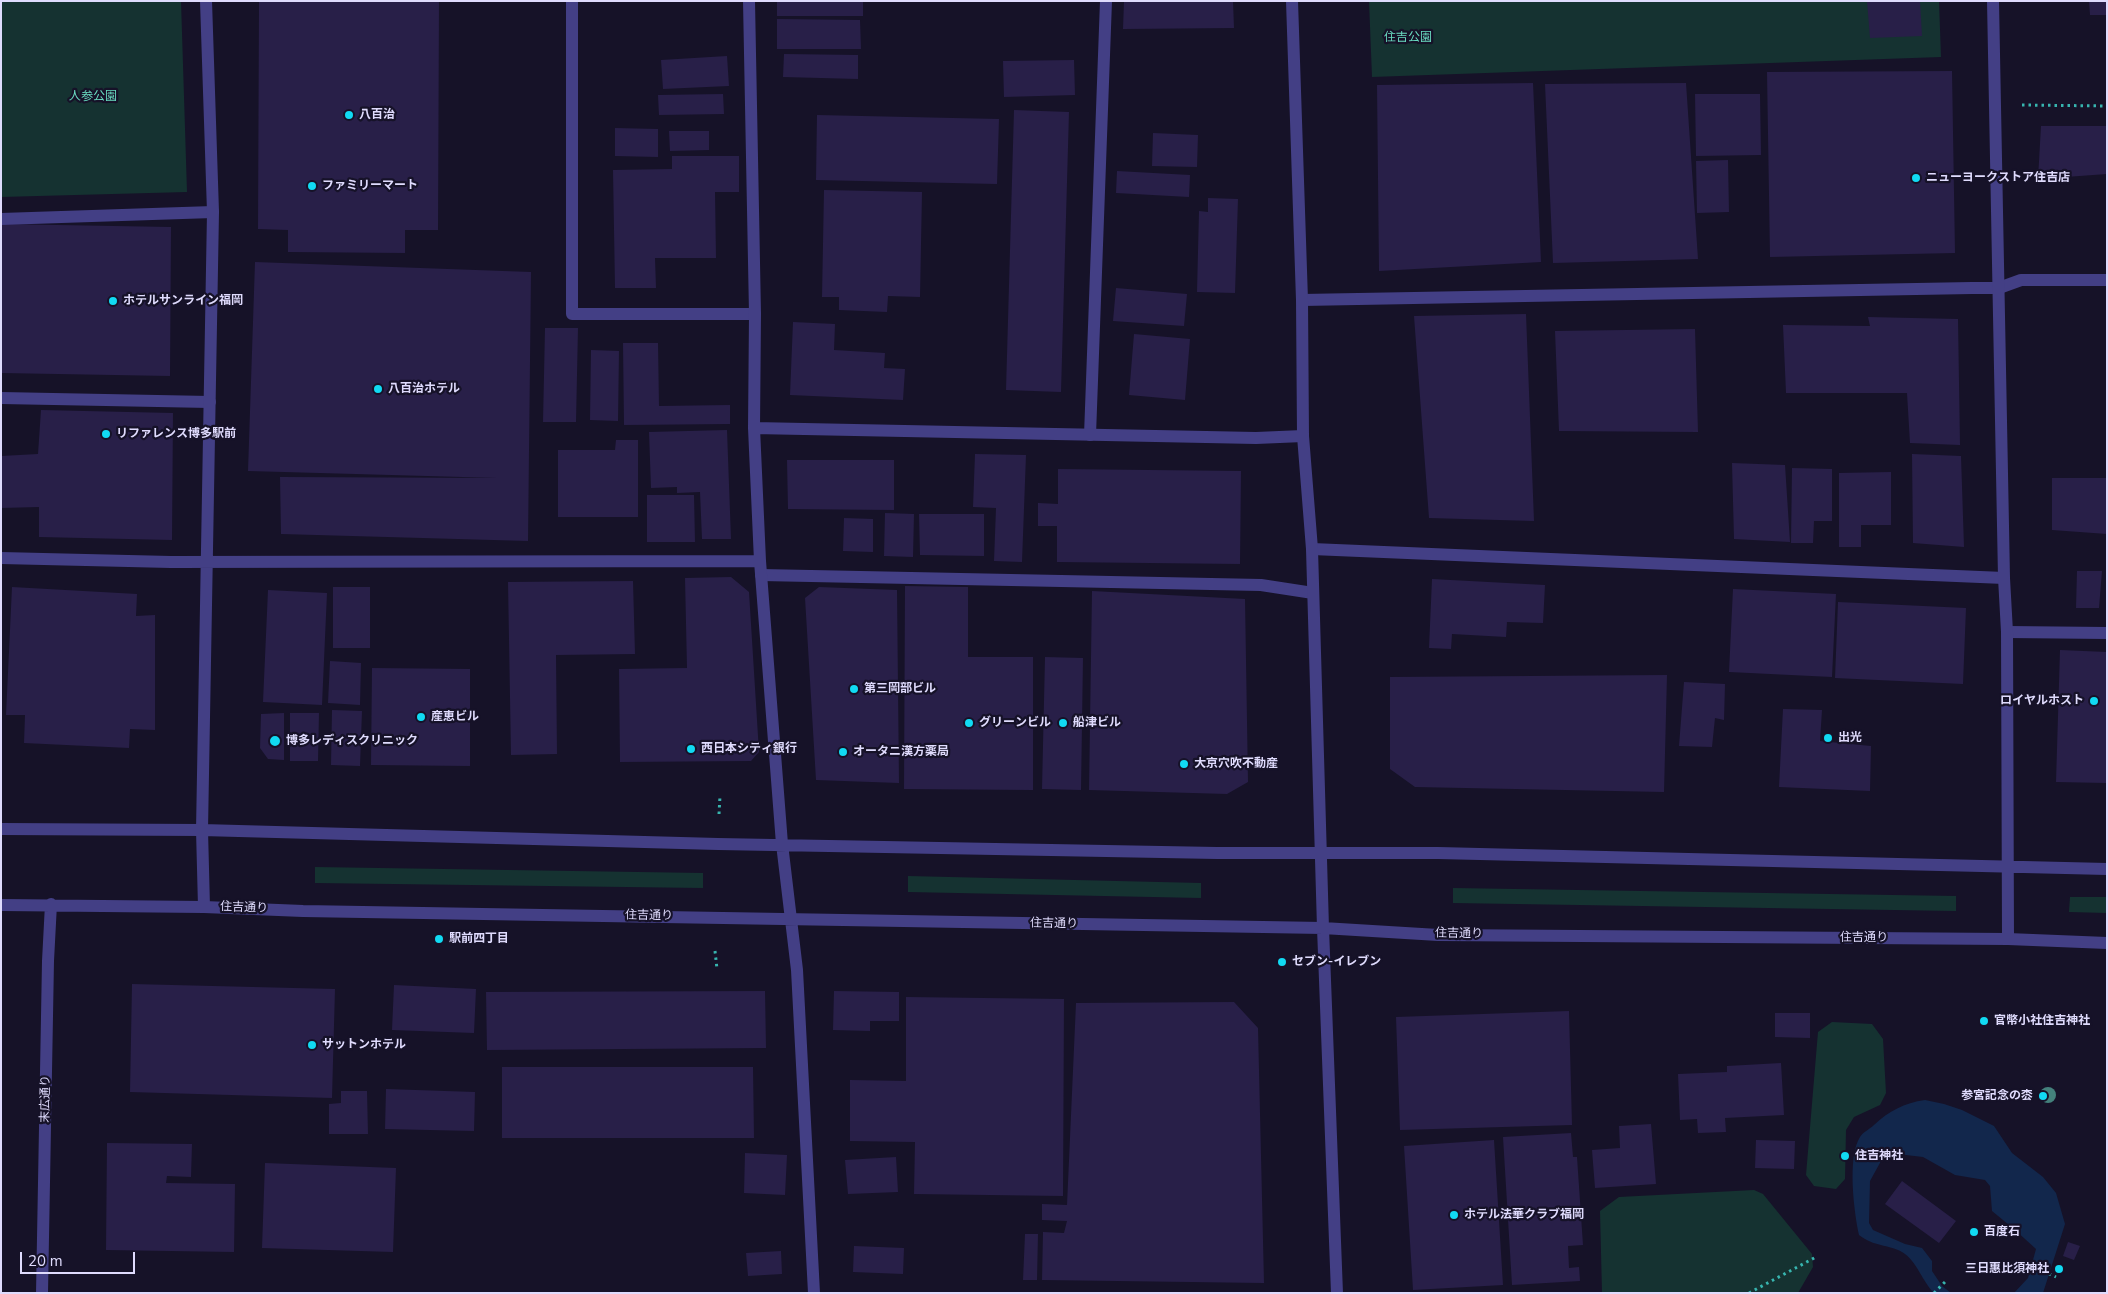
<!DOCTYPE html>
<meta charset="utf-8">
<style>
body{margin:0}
#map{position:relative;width:2108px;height:1294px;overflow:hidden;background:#161228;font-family:"Nunito Sans",sans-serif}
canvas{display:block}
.frame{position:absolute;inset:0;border:2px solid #dfdbfd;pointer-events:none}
.scale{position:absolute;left:20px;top:1252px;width:115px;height:22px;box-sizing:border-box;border:2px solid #dfdbfd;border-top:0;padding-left:6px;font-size:15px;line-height:18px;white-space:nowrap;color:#dfdbfd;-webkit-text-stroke:4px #161228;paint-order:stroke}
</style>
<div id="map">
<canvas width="2108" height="1294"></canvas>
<div class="frame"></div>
<div class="scale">20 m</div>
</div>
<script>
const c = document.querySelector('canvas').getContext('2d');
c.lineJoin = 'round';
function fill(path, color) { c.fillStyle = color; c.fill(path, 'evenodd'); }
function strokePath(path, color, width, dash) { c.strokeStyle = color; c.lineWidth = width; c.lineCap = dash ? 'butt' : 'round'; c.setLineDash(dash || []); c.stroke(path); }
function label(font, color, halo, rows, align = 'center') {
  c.font = font + ' "Nunito Sans","Noto Sans JP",sans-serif'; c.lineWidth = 4.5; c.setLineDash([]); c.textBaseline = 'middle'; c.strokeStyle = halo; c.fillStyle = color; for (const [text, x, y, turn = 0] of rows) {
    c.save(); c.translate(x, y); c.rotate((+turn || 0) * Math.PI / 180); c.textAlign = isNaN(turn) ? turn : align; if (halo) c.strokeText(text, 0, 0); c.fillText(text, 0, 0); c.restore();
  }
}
fill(new Path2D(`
 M1,1H181L187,192L1,197Z
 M1369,1H1939L1941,57L1372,77Z
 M315,867L703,873V888L315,883Z
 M908,876L1201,883V898L908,892Z
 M1453,888L1956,896V911L1453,903Z
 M2070,897H2107V913L2069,912Z
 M1832,1022L1872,1024L1883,1039L1886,1093L1880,1105L1854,1117L1846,1130L1845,1179L1836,1189L1814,1186L1806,1175L1818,1032Z
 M1754,1190L1763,1194L1812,1254L1813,1267L1798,1293H1602L1600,1211L1619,1197Z`), '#153231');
fill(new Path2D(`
 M1925,1100L1944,1104L1962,1110L1994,1126L2012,1153L2043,1177L2056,1193L2065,1224L2043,1293H2014L2028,1278L2036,1249L2014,1229L1992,1211L1990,1186L1985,1180L1955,1175L1923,1157L1889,1153L1881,1161L1870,1181L1869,1223L1873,1230L1905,1244L1922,1248L1932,1261V1271L1942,1286L1951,1293H1934C1922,1281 1917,1261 1902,1252C1888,1244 1874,1247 1859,1235C1854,1212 1847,1157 1860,1137C1863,1132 1870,1129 1874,1125C1889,1111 1904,1103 1925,1100Z`), '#12274c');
fill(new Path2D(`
 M259,1H439L438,230H405V253L288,252V230L258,229Z
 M777,1H863V16H777Z
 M1124,1H1233L1234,28L1123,29Z
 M1867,1H1920L1922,36L1870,38Z
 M2089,1H2107V15H2090Z
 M777,19L860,20L861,49H777Z
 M784,54L858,55V79L783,77Z
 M727,56L729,86L663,89L661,60Z
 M1074,60L1075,95L1004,97L1003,61Z
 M1952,71L1955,253L1770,257L1767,72Z
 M1533,83L1541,262L1379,271L1377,85Z
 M1686,83L1698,259L1553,263L1545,84Z
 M723,94L724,114L659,115L658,95Z
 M1695,94H1760L1761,155L1696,156Z
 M1014,110L1069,112L1061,392L1006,390Z
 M817,115L999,119L997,184L816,180Z
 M2041,126H2107V174L2038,179Z
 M615,128L658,129V157L615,156Z
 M669,131H709V150L670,151Z
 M1153,133L1198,135L1197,167L1152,166Z
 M672,156H739V192H715L716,258H655L656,288H615L613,170L672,169Z
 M1728,160L1729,212L1697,213L1696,161Z
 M1117,171L1190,175L1189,197L1116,193Z
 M824,190L922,192L920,297L888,296L887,312L839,310V297H822Z
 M1208,198L1238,199L1235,293L1197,292L1199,211L1208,212Z
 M1,224L171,227L170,376L1,373Z
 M255,262L531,272L528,541L281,534L280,477L498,478L248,471Z
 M1116,288L1187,294L1184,326L1113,321Z
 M1526,314L1534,521L1429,518L1414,316Z
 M1868,317L1958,319L1960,445L1910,443L1907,393H1786L1783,325L1870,326Z
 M793,322L835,324L834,350L885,353L884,368L905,369L903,400L790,395Z
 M545,328H578L576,422H543Z
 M1695,329L1698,432L1559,431L1555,331Z
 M1134,334L1190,339L1185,400L1129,395Z
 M623,343H658L659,406L730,405V424L624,425Z
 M591,350L619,351L618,421L590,420Z
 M41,410L173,413L172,540L39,537V507L1,508V456L38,454Z
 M727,430L731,539H702L700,492L677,493V487L651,488L649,432Z
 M616,440H638V517H558V450H615Z
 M975,454L1026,455L1022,562L994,561L996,508L973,507Z
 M1912,454L1961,456L1964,547L1913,543Z
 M787,460H894V510L788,509Z
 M1732,463L1785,465L1790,542L1734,539Z
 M1792,468L1832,469V521H1814L1813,543H1791Z
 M1058,469L1241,471L1240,564L1057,562V526H1038V503L1058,504Z
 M1891,472V525H1861V547H1839V473Z
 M2052,478H2107V534L2052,530Z
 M647,495H694L695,542H647Z
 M885,513L914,514L913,557L884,556Z
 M919,514H984V556L920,555Z
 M844,518L873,519V552L843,551Z
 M2077,571H2102L2099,608H2076Z
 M731,577L749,592L759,752L751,761L620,762L619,669L687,668L685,578Z
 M1432,579L1545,585L1543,623L1507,622L1506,637L1452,634L1451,649L1429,648Z
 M633,581L635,654L556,655L557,754L511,755L508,582Z
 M905,586L968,587V657H1033V790L904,789Z
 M12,587L137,594L136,616L155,615V730L130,729L129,748L24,743L25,715H6Z
 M333,587H370V648H333Z
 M819,587L897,590L899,783L816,780L805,598Z
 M1733,589L1836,594L1832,677L1729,672Z
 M268,590L327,593L322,705L263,702Z
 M1092,591L1245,599L1248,782L1227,794L1089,790Z
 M1838,602L1966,608L1963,684L1835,678Z
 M2060,650L2107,652V783L2056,782Z
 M1045,657L1083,658L1081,790L1042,789Z
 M330,661L361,663L360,705L328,703Z
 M372,668L470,669V766L371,765Z
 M1667,675L1664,792L1415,787L1390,769V677Z
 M1684,682L1725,684L1724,720L1715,718L1712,747L1679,746Z
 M1783,709L1822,710L1820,741L1871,746L1870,791L1779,787Z
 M332,710L362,711L360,766L331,765Z
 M284,713V760L268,759L260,748L261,714Z
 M290,713H319L318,761H290Z
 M132,984L335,989L332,1098L130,1092Z
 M394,985L476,989L474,1033L392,1030Z
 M765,991L766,1048L487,1050L486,992Z
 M834,991L899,992V1021H870V1031L833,1030Z
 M906,997L1064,999L1063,1196L914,1194L915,1142L850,1141V1080L906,1081Z
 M1234,1002L1258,1028L1264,1283L1042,1280L1043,1232L1064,1233L1067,1221L1042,1220V1204L1067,1205L1076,1003Z
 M1569,1011L1572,1125L1400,1130L1396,1017Z
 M1775,1013H1810V1038L1775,1037Z
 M1781,1063L1784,1115L1725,1118L1726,1132L1698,1133L1697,1119L1680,1120L1678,1074L1727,1072V1066Z
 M502,1067H753L754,1138H502Z
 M386,1089L475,1092L474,1131L385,1129Z
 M341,1091H367L368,1134H329V1104L341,1103Z
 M1651,1124L1656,1184L1595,1188L1592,1150L1620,1148L1619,1126Z
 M1571,1133L1573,1157H1577L1583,1245L1568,1246L1569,1268L1579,1267L1580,1281L1512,1285L1503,1137Z
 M1494,1140L1503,1285L1413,1290L1404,1146Z
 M1756,1140L1795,1141L1794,1169L1755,1168Z
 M107,1143L192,1144L191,1177L167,1176L166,1183L235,1184L234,1252L106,1250Z
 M745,1153L787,1155L785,1195L744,1193Z
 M896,1157L898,1192L848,1194L845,1160Z
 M265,1163L396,1168L393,1252L262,1248Z
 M1902,1181L1956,1221L1939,1243L1885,1204Z
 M1025,1234H1038L1037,1280H1023Z
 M2068,1242L2080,1246L2074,1260L2063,1256Z
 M854,1246L904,1248L903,1274L853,1272Z
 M781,1251L782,1274L748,1276L746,1253Z`), '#281f48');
strokePath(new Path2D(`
 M2022,105L2107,106
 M719,814L720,796
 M715,951L717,969
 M2025,1263L2056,1277
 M1749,1293L1816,1257
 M1934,1293L1946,1281`), '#37b5af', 3, [2.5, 4]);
strokePath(new Path2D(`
 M1302,300L1972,288H1999L2021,280H2107`), '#433f85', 12);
strokePath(new Path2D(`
 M572,1V314H755
 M1,219L213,212
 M1,398L210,402
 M1090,435L1106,1
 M1312,549L2004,578
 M761,575L1261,585L1313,593
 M2007,632L2107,633`), '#433f85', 12);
strokePath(new Path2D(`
 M749,1L755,314L754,428L760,561L782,844L797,970L814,1293
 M1292,1L1302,300L1303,436L1312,549L1323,928L1337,1293
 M1993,1L2004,578L2007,632L2008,939
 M754,428L1256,438L1303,436
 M1,558L171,562L760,561
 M1,829L202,830L718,844L1217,853H1438L2107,869
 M1,905L204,907L303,911L1323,928L1438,935L2008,939L2107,943
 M204,907L202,830L213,212L206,1
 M42,1293L48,961L51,904`), '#433f85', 12);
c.fillStyle = '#44817c';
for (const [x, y] of [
 [2048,1095]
]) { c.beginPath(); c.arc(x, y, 8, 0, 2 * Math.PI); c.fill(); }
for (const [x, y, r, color] of [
 [349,115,5,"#11daf3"],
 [1916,178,5,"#11daf3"],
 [312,186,5,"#11daf3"],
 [113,301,5,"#11daf3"],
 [378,389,5,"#11daf3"],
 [106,434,5,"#11daf3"],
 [854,689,5,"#11daf3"],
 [2094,701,5,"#11daf3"],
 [421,717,5,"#11daf3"],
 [969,723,5,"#11daf3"],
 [1063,723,5,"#11daf3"],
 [1828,738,5,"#11daf3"],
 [275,741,6,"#11daf3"],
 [691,749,5,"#11daf3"],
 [843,752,5,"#11daf3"],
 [1184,764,5,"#11daf3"],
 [439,939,5,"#11daf3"],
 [1282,962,5,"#11daf3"],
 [1984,1021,5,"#11daf3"],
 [312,1045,5,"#11daf3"],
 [2043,1096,5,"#11daf3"],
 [1845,1156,5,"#11daf3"],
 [1454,1215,5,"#11daf3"],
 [1974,1232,5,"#11daf3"],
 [2059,1269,5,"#11daf3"]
]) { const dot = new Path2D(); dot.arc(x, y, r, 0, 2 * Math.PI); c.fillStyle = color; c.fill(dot); strokePath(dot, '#161228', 2); }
label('12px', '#69dbc0', '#161228', [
 ["住吉公園",1408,38],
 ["人参公園",93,97]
]);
label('bold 12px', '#dfdbfd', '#161228', [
 ["八百治",359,115],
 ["ニューヨークストア住吉店",1926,178],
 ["ファミリーマート",322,186],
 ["ホテルサンライン福岡",123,301],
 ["八百治ホテル",388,389],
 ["リファレンス博多駅前",116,434],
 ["第三岡部ビル",864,689],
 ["ロイヤルホスト",2084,701,"right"],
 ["産恵ビル",431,717],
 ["グリーンビル",979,723],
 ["船津ビル",1073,723],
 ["出光",1838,738],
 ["博多レディスクリニック",286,741],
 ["西日本シティ銀行",701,749],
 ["オータニ漢方薬局",853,752],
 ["大京穴吹不動産",1194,764],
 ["駅前四丁目",449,939],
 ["セブン-イレブン",1292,962],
 ["官幣小社住吉神社",1994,1021],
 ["サットンホテル",322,1045],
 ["参宮記念の枩",2033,1096,"right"],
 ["住吉神社",1855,1156],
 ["ホテル法華クラブ福岡",1464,1215],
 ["百度石",1984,1232],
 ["三日惠比須神社",2049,1269,"right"]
], 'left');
label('12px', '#dfdbfd', '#161228', [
 ["住吉通り",244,908,2],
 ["住吉通り",649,916,1],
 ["住吉通り",1054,924,1],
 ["住吉通り",1459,934,1],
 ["住吉通り",1864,938],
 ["末広通り",46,1099,-89]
]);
</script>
